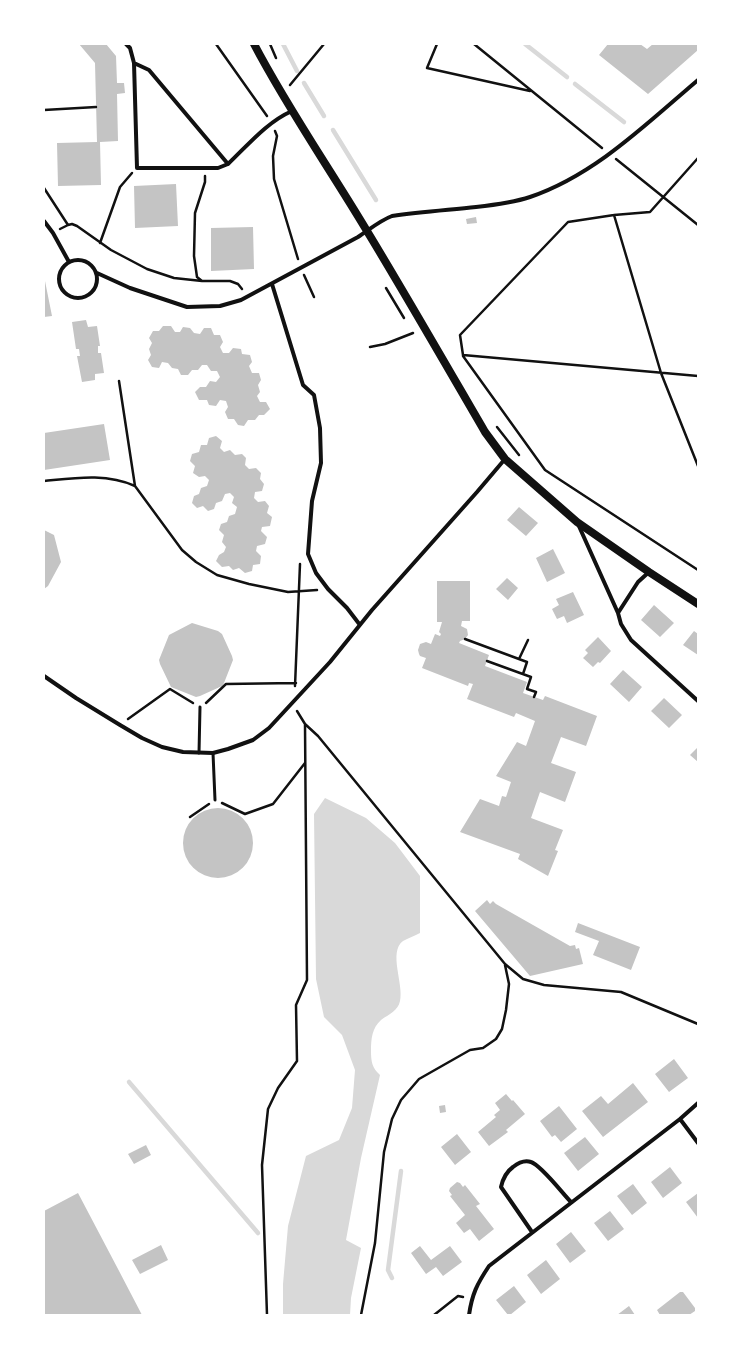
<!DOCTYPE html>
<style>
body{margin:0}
#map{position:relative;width:742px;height:1359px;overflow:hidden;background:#fff;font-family:Jost,sans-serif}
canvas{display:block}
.frame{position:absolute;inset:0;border:45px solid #fff;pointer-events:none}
</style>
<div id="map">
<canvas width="742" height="1359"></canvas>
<div class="frame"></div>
</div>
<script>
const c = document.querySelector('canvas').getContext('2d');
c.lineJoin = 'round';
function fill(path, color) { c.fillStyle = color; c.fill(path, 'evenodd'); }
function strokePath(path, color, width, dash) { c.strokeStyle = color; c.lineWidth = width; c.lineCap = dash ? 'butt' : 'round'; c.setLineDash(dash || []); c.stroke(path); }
fill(new Path2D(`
 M325,798L366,818L395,843L420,876V933C415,936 408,938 403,941C388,952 404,984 400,1001C398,1011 389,1014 381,1020C372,1028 371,1039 371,1051C371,1061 372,1068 380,1075L361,1158L346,1240L361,1248L351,1298L350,1315H283V1284L288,1226L306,1156L339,1140L352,1108L355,1070L342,1035L324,1017L316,979L314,814Z`), '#d9d9d9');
strokePath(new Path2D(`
 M283,44L297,71
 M525,44L567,77
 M304,83L324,116
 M575,84L624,122
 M333,130L376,200
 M129,1082L258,1233
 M392,1278L388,1270L401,1171`), '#d9d9d9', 4.5);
fill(new Path2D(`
 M79,44H106L116,56L117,83H124L125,93L117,94L118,141L100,142L101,185L58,186L57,143L97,142L95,63Z
 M608,44H640L647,49L653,44H698V50L648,94L599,55Z
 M176,184L178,226L135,228L134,186Z
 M476,217L477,223L467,224L466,219Z
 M253,227L254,269L211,271V228Z
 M44,276L52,316L44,317Z
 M86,320L88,327L97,326L100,346H98V353H101L104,373L95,374V380L82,382L77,356H80L79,349H76L72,322Z
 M163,326H171L175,332H180L183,327L190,328L194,333L200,334L204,328H211L214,335H220L223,342L220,347L223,353H229L233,348L241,349L242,354L250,355L252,362L249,366L252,373H259L261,380L258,385L260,392L257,396L260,402H266L270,409L264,415H259L255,420H248L244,426L238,425L234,419H228L225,412L228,407L226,401L220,400L216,406L209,405L207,400H199L195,392L200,387H206L210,381L216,382L220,377L217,371H211L207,365H202L198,370H192L188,375H181L178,369L172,368L168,363L162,362L159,368L152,367L148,360L151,355L149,349L152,343L149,338L153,331H159Z
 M104,424L110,460L44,470V433Z
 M216,436L222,441L220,448L224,452L230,450L235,455L242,454L246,458L245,465L249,469L256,468L261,473L260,479L264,484L262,491L255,492L254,498L258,502L265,501L269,506L267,513L272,517L270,526L262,527L261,531L267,537L265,544L257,546L256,551L261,556L260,564L253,565L252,571L245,573L239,568L233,570L229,566L222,567L216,561L219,555L224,552L226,547L222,542L224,535L219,530L221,524L227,522L229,516L235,514L237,507L232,503L234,497L230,493L225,494L222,501L216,503L214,509L208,511L203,506L197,508L192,503L194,496L199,494L201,488L207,486L209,480L205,476L199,477L193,473L195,466L190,461L192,454L199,452L201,445H207L209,438Z
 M519,507L538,523L526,536L507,520Z
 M44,530L54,535L61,562L48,586L44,589Z
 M553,549L565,573L547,582L536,558Z
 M507,578L518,588L508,600L496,589Z
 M437,581H470V621H462L461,626L467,629L468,635L465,639L460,641L459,643L489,655L485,666L527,682L523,693L543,700L545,696L597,716L586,746L561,737L551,763L576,772L565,802L540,792L531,818L563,830L555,850L558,851L548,876L518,859L520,854L460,832L480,799L499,806L502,796L506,797L511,782L496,776L517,742L526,746L535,721L516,713L514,717L467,699L473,684L469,683L468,686L422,668L426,658L420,656L419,654L418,650L420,644L426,642L431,644L435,634L440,636L441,634L439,632L442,622H437Z
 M573,592L584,615L567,623L564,616L557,619L552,609L559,605L556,599Z
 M654,605L674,623L660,637L641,620Z
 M192,623L218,631L222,634L232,656L233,660L224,683L222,686L200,696L196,697L171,687L160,664L159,660L169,635Z
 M694,631L698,634V655L683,645Z
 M598,637L611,651L600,663L598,662L593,667L583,658L588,653L585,650Z
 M623,670L642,687L629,702L610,684Z
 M664,698L682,715L669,728L651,711Z
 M698,747V762L690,755Z
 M183 843a35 35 0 1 1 70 0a35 35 0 1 1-70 0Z
 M487,900L490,904L493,901L496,904L570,946L575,945L576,949L579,948L583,964L530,976L475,911Z
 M578,923L640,947L631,970L593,955L599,941L575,932Z
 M674,1059L688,1078L669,1092L655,1074Z
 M633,1083L648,1102L603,1137L582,1111L601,1096L608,1104Z
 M506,1094L512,1101L513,1100L525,1114L506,1130L508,1132L489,1146L478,1132L496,1117L494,1115L500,1110L495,1103Z
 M445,1105L446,1112L440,1113L439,1106Z
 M559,1106L577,1129L561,1142L555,1135L552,1137L540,1121Z
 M457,1134L471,1152L455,1165L441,1147Z
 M585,1137L599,1154L578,1171L564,1153Z
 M146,1145L151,1155L134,1164L128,1154Z
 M670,1167L682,1183L663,1198L651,1182Z
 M457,1182L460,1183L463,1187L465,1185L480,1204L476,1206L494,1229L479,1241L470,1229L464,1233L456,1223L465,1215L450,1196L452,1195L449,1191L450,1188Z
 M633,1184L647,1203L632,1215L617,1196Z
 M78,1193L118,1269L142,1315H44V1211Z
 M698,1193V1218L686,1202Z
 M610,1211L624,1229L608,1241L594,1223Z
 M571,1232L586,1251L570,1263L556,1244Z
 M161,1245L168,1260L140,1274L132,1260Z
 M420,1246L431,1260L450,1246L462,1262L443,1276L436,1267L426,1274L411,1253Z
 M546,1260L560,1279L541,1294L527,1275Z
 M514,1286L526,1302L510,1315H508L496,1300Z
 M680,1292H683L695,1308V1311L689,1315H660L657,1310Z
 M629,1306L635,1315H617Z`), '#c4c4c4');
strokePath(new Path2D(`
 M216,44L267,116
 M270,44L276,58
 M437,44L427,68L530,91
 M474,44L602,148
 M290,85L324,44
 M44,110L96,107
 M275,131L277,136L273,156L274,179L298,259
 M698,158L650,212L614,215L568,222L460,335L463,355L698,376
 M616,159L698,225
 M44,188L68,225L60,229
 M614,215L661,373L698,466
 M68,225L72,224L77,226L111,250L147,269L174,278L202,281H230L238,284L242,289
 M100,243L120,187L132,173
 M304,275L314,297
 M202,281L197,277L194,256L195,213L205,182V176
 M386,288L404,318
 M370,347L385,344L413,333
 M463,356L545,470L698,570
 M119,381L135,486
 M497,427L519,455
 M44,481C75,478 106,473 135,486L182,550L196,562L217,575L249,584L288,592L317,590
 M465,639L527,662L523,674
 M519,659L528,640
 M487,661L531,677L527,689L536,692L534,697
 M295,686L300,564
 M206,703L226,684L296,683
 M297,711L305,724L318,736L505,964L523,979L544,985L621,992L698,1024
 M128,719L170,689L193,703
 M222,803L245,814L273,804L305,763
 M190,817L209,804
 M267,1315L262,1165L268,1109L278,1088L297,1061L296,1005L307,980L305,725
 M361,1315L375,1243L384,1152L392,1119L401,1100L419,1079L470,1050L483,1048L496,1039L502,1029L506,1010L509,984L505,965
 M434,1315L458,1296L463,1297`), '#111', 2.5);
strokePath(new Path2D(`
 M199,753L200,707
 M213,753L215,800`), '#111', 3);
strokePath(new Path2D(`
 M126,44L130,48L134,63L149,70L228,164C248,145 267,122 292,111
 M134,63L137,168H218L228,164
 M44,221L53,233L69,262
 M59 279a19 19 0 1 1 38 0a19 19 0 1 1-38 0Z
 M97,273L130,288L187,307L220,306L241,300L358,237C369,230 379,221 392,216C420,212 448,210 476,207C494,205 512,203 530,197C595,175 646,124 698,80
 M272,284L303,385L314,395L320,428L321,463L312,501L308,554L316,573L328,589L347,608L360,625
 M578,524L618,613
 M649,572L638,582L618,613L621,624L631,640L698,701
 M44,676L76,698L120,725L142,738L162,747L183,752L213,753L228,749L253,740L269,728L306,688L330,662L372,610L477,492L505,459
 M680,1119L698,1143
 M532,1232L501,1187C503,1178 506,1172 513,1167C518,1163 525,1160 531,1162C541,1165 563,1194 571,1202
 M469,1315C472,1294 477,1284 489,1266L680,1119L698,1103`), '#111', 4);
strokePath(new Path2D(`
 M254,44C288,109 330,169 367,231C407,297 446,365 485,432L505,459L577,522L649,572L698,604`), '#111', 8);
</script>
